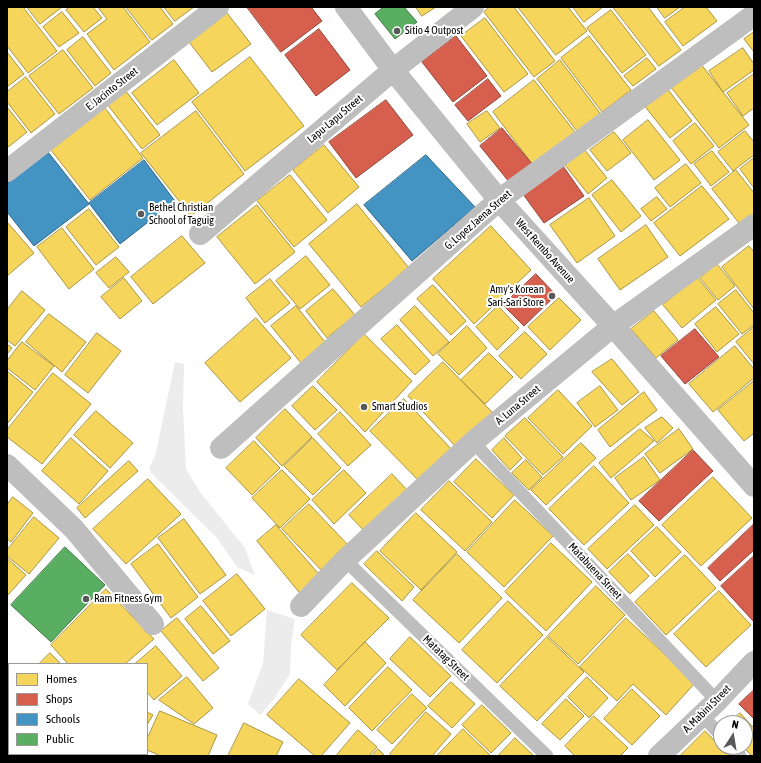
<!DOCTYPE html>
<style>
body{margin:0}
#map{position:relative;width:761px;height:763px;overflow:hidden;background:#fff;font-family:"Asap Condensed",sans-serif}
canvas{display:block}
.frame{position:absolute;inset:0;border:8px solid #000;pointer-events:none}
.legend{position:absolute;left:8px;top:663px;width:140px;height:92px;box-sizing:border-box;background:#fff;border:1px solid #999;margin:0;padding:5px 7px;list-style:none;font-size:12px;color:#000}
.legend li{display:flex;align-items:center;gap:8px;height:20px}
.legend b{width:20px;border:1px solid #999}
.north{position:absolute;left:713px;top:715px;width:40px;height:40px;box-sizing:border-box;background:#fff;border:1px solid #999;border-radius:50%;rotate:12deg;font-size:11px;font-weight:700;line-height:16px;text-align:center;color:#000}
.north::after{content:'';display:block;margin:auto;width:14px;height:18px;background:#595959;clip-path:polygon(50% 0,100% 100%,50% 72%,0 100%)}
</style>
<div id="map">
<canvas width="761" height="763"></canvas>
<div class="frame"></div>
<ul class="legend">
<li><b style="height:11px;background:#f6d55c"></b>Homes</li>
<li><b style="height:11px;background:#d6604d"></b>Shops</li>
<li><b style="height:11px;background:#4393c3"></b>Schools</li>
<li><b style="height:11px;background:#5aae61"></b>Public</li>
</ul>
<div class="north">N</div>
</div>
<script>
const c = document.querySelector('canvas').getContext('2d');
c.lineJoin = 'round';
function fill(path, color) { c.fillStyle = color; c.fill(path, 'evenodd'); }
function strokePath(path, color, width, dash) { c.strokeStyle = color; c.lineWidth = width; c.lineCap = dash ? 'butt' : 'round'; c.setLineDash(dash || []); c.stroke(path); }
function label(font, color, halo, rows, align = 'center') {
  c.font = font + ' "Asap Condensed",sans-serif'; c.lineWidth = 4; c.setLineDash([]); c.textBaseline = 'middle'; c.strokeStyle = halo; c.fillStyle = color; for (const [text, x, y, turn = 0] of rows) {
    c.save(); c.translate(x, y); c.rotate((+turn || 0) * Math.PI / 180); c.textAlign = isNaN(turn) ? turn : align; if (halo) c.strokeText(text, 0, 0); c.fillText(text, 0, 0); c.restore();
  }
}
fill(new Path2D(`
 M175,362L184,364L183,408L186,469L200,492L245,548L255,575L237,567L217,538L151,473L149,468L155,457Z
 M267,610L295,619L291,646L290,674L274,699L260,715L248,704L263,663Z`), '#ececec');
const homes = new Path2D(`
 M7,7H23L57,51L28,73L7,46Z
 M27,7H62L40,24Z
 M70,7H93L102,18L84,32L66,10Z
 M102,7H123L150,42L114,70L87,34L107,19L99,9Z
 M126,7H160L173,24L152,40Z
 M164,7H194L175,21Z
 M416,7H436L422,16Z
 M490,7H514L555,61L534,77L484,12Z
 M518,7H568L587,31L556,55Z
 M573,7H603L584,22Z
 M613,7H648L681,50L659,66Z
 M657,7H680L665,18Z
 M685,7H706L717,21L683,46L665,22Z
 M224,9L251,44L212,72L186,38Z
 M611,10L646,55L622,73L587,28Z
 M62,12L79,33L59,47L43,27Z
 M485,18L528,74L504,92L461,36Z
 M754,32V52L744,39Z
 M589,36L631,90L602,112L561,58Z
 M83,37L111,73L95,86L67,50Z
 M743,48L754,64V70L723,92L709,71Z
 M63,50L93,88L59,114L29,76Z
 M7,52L24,74L7,87Z
 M250,57L304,126L245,171L192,102Z
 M647,58L656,69L633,86L624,76Z
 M174,60L199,93L157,125L132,93Z
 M560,60L603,117L580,135L537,79Z
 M700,63L749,125L719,148L670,86Z
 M754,74V108L743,116L727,93Z
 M26,77L55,114L31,133L7,102V92Z
 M534,80L575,132L533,165L493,112Z
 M666,87L692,121L670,138L643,104Z
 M125,90L160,135L142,149L107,104Z
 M7,107L27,132L7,148Z
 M105,108L143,158L90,200L51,150Z
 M196,111L244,174L191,216L141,153Z
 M487,111L500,128L480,142L467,124Z
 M648,120L680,160L654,180L623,140Z
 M695,123L714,146L691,164L673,141Z
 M745,131L754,142V155L733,171L718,152Z
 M614,132L631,153L607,171L590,150Z
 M324,145L359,187L328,213L293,170Z
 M584,149L607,178L588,194L565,165Z
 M712,151L729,172L711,186L694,164Z
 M754,158V188L740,169Z
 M686,164L701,183L670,207L655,188Z
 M736,170L754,193V219L743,228L712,189Z
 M290,175L327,220L294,247L257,201Z
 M612,180L641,216L621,232L592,195Z
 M702,186L729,219L680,256L654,223Z
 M657,197L667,209L651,221L641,209Z
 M589,198L615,236L577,263L550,225Z
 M357,204L409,268L361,307L309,244Z
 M257,205L295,252L255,284L217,237Z
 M89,209L119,247L96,265L66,227Z
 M7,222L34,253L7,276Z
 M646,225L668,257L620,290L598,259Z
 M491,226L531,270L474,324L433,279Z
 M62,228L94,269L69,289L37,247Z
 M182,236L205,263L153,304L131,277Z
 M749,246L754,252V309L722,267Z
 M306,256L330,285L300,309L276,281Z
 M116,257L129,272L109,288L96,273Z
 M717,264L735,286L718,300L700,278Z
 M697,277L716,300L682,328L663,305Z
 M124,278L142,301L120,319L101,297Z
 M270,279L290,303L265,323L246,298Z
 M433,285L466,321L451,335L417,299Z
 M333,289L355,315L327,338L306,311Z
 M736,290L754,313V325L742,334L718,304Z
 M22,291L45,310L15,346L7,340V310Z
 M559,298L581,320L550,350L528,327Z
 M296,306L326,343L301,363L271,326Z
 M415,306L449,342L433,356L400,320Z
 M498,306L519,328L497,350L476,327Z
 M716,307L739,334L717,352L695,324Z
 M654,311L678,340L656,358L631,329Z
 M49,314L86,342L62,372L26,342Z
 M256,318L291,358L240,402L205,363Z
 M397,325L430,361L415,375L381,339Z
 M467,326L487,348L459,375L438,354Z
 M754,327V364L736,342Z
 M525,332L547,354L521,379L499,356Z
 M97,333L121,351L88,393L65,375Z
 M364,334L412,381L365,432L317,382Z
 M22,342L54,366L35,390L7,368V361Z
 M7,344L12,348L7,354Z
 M735,346L754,369V378L713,412L689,384Z
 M489,353L513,377L485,404L461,380Z
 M612,359L639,392L622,405L592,372Z
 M443,362L495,415L458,449L408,396Z
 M7,371L33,392L7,424Z
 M53,373L91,404L42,464L7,437V430Z
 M754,381V433L744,441L718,410Z
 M313,386L337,410L315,430L292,406Z
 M600,386L618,410L595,427L577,403Z
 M558,390L592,426L563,454L528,418Z
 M644,392L657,410L610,447L598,430Z
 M404,399L456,454L423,485L370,431Z
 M285,409L312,437L282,466L256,438Z
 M96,411L133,443L110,468L74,435Z
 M340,412L371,445L348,466L318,434Z
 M662,417L673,428L657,443L645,428Z
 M525,418L563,457L543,475L505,436Z
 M640,429L654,441L611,478L599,463Z
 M679,429L693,449L660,473L645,454Z
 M71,438L108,471L79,504L42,471Z
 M313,438L341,468L313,495L284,466Z
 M504,438L522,458L510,470L492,450Z
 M254,441L280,468L252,495L226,468Z
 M581,443L596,458L546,505L531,490Z
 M644,457L660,480L631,500L615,478Z
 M476,459L514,495L492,518L454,482Z
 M526,460L542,477L529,490L512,473Z
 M129,461L138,471L85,518L77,508Z
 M594,466L629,503L584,545L549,509Z
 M282,470L310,499L280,528L252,498Z
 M344,470L366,493L334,524L312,500Z
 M392,474L410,493L367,534L349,515Z
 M713,477L752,518L701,566L662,525Z
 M148,479L181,514L126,564L93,529Z
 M449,481L492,522L465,551L421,510Z
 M13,497L33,513L11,542L7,539V505Z
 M515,500L553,536L504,587L467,552Z
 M309,504L350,547L323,572L282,529Z
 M635,505L654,525L607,569L588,549Z
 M416,513L457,552L421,590L380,551Z
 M34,517L59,538L29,574L7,556V550Z
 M184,519L226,575L200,594L158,538Z
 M276,525L324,580L303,597L257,541Z
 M657,527L681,552L655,577L631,551Z
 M551,543L592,582L546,631L505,592Z
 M158,544L198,597L171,618L131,564Z
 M377,551L414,587L402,601L364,564Z
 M457,554L502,598L459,643L413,600Z
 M628,554L649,576L630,594L609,572Z
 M685,555L716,588L666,635L635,602Z
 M7,558L26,575L7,596Z
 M237,574L265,609L231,636L203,601Z
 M352,583L389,618L337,670L301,635Z
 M596,586L625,615L578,664L548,636Z
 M106,589L154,639L125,664H68L51,645Z
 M719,591L751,625L706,667L674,634Z
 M508,601L543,635L497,683L462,650Z
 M201,606L230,641L213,654L185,619Z
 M177,618L219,668L203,681L161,631Z
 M626,618L695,683L666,715L633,684L617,701L580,667Z
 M410,637L451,676L430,697L390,659Z
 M547,637L584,672L537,721L500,686Z
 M365,642L386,663L345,706L324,685Z
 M156,646L182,676L154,700L147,692V664H135Z
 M50,653L61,664H39Z
 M388,667L412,690L372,731L349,708Z
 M187,677L213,708L194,724L159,700Z
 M587,677L608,698L589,718L568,697Z
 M299,679L350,723L321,756H315L267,715Z
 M451,682L475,704L452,728L428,706Z
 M632,689L660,716L632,745L604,719Z
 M412,694L427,708L392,744L377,730Z
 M566,699L584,716L560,740L542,724Z
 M7,700L9,702V737L7,739Z
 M482,705L511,733L491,753L462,725Z
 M160,711L217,735L208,756H161L147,750V739Z
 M147,712L153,715L147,725Z
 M426,712L451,734L432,756H392L390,754Z
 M740,713L754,728V756H752L743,747H745V723H730Z
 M594,716L628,748L620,756H575L565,746Z
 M244,723L283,742L276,756H228Z
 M463,729L491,756H437Z
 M358,730L377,747L369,756H336Z
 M705,731L730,756H680Z
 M515,738L533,755L532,756H498Z
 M378,749L385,756H372Z
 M89,754H131L130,756H88Z`);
fill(homes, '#f6d55c');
strokePath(homes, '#ac9540', 1);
const shops = new Path2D(`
 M247,7H311L322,21L281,52Z
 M319,29L350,70L316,96L285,55Z
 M456,36L487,76L453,102L422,62Z
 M488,79L501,96L468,121L455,105Z
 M386,100L413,135L356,178L329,142Z
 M502,128L533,165L510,183L480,146Z
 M563,166L584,196L544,223L523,194Z
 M536,274L556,295L524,326L503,305Z
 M695,329L719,357L685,384L661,356Z
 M693,450L713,471L659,521L639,501Z
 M753,525L754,550L720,581L708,568Z
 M754,556V622L721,586Z
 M754,690V719L739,704Z
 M9,745V754H50L48,756H7V748Z`);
fill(shops, '#d6604d');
strokePath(shops, '#964336', 1);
const schools = new Path2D(`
 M48,152L89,204L34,246L7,212V184Z
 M426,155L475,207L412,261L364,205Z
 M144,160L175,201L120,244L89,203Z`);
fill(schools, '#4393c3');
strokePath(schools, '#2f6788', 1);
const public = new Path2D(`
 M384,7H404L417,22L395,39L375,14Z
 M65,547L105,585L51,642L11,605Z`);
fill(public, '#5aae61');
strokePath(public, '#3f7a44', 1);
strokePath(new Path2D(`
 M473,442L717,701
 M345,560L547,756
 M702,715L721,736
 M731,747L740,756`), '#bebebe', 13);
strokePath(new Path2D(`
 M346,7L393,70L499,200L613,326L754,486
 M7,171L218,7
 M200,234L393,70L473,7
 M221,448L499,200L754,15
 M7,465L74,529L153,624
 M301,606L345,560L473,442L613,326L754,225
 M659,756L717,701L754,662`), '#bebebe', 22);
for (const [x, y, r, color] of [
 [397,31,4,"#595959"],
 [141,214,4,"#595959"],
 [552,296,4,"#595959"],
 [364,407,4,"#595959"],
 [86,599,4,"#595959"]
]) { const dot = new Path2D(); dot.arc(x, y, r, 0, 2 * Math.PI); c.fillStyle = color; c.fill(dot); strokePath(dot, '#fff', 1.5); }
label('11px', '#000', '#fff', [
 ["Sitio 4 Outpost",405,31],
 ["Bethel Christian",149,208],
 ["School of Taguig",149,221],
 ["Amy's Korean",544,290,"right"],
 ["Sari-Sari Store",544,303,"right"],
 ["Smart Studios",372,407],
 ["Ram Fitness Gym",94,599]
], 'left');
label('11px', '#000', '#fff', [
 ["E. Jacinto Street",112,89,-38],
 ["Lapu-Lapu Street",335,119,-40],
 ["G. Lopez Jaena Street",478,220,-41],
 ["West Rembo Avenue",545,251,48],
 ["A. Luna Street",518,405,-40],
 ["Matabuena Street",595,571,47],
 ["Matatag Street",446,658,44],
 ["A. Mabini Street",707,709,-45]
]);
</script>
